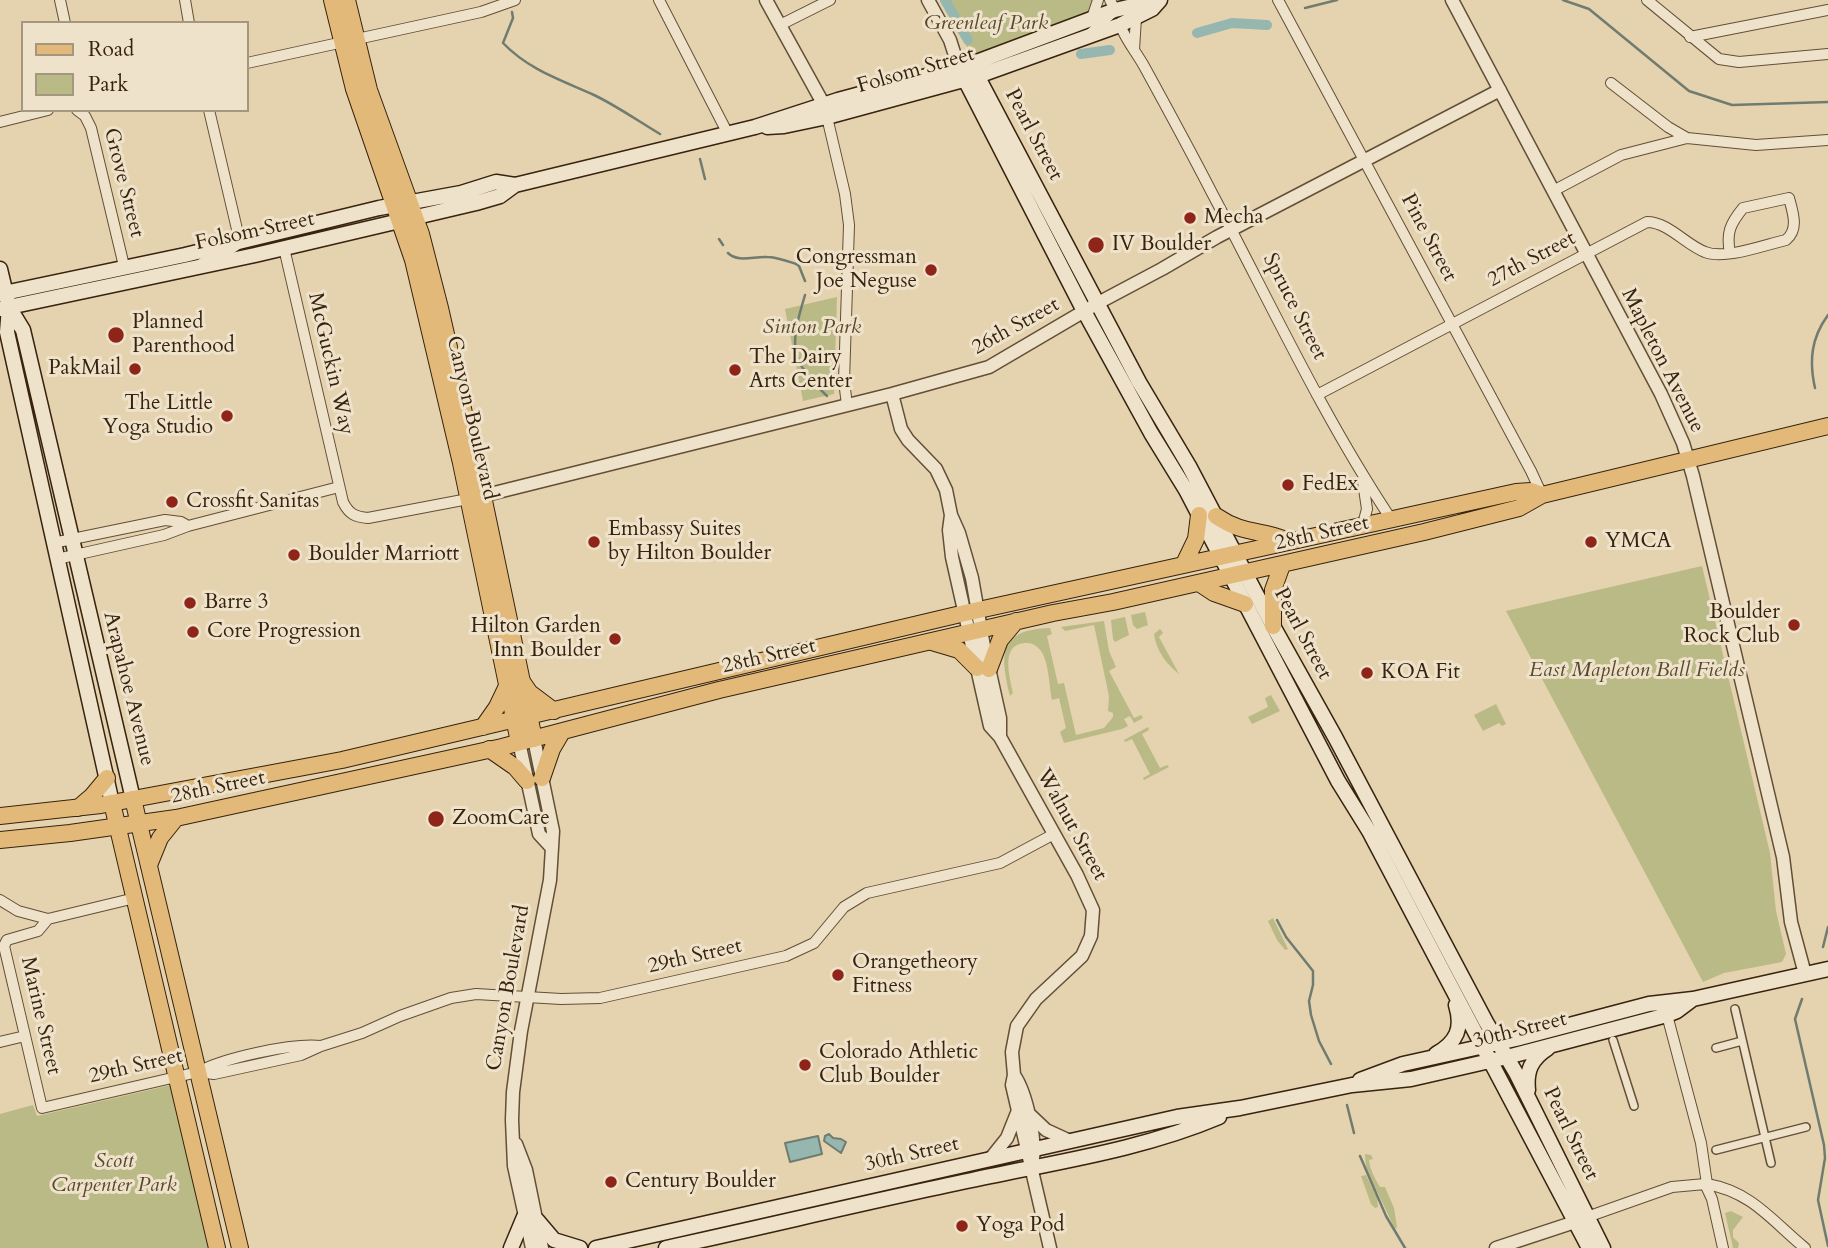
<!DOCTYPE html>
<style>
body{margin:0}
#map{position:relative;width:1828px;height:1248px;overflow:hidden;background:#e5d2af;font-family:Cardo,serif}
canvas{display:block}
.legend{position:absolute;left:21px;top:21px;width:228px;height:91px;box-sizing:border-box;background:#eee2cb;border:2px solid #a5967f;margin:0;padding:9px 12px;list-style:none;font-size:21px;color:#37230e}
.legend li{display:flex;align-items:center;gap:14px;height:35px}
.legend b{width:35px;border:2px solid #a5967f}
</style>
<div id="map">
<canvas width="1828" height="1248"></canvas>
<ul class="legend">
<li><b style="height:9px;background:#e2b978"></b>Road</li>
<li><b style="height:19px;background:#baba87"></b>Park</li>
</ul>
</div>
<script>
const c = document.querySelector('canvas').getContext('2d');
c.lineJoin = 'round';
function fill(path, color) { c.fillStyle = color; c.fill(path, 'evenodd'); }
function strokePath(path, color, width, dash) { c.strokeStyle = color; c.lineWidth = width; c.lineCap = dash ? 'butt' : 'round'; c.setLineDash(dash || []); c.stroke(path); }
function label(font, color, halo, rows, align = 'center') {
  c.font = font + ' Cardo,serif'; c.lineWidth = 6; c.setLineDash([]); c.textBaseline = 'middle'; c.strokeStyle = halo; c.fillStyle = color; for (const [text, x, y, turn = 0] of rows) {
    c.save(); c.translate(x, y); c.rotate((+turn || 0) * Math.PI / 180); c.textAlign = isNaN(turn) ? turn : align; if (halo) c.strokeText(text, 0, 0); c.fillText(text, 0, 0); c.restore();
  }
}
fill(new Path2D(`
 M940,0H1093L1090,12L1084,15L976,54L967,47Z
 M837,297L834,394L803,401L785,309Z
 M1702,566L1770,853L1776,911L1786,954L1782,962L1724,973L1703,982L1506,611Z
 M1145,612L1148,625L1137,629L1133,625L1131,615Z
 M1125,617L1129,635L1115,642L1113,639L1111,620Z
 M1104,621L1109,651L1116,667L1109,671L1134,718L1141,715L1143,718L1134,723L1130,716L1124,719L1128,726L1122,729L1064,743L1060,732L1066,728L1059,698L1052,700C1049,686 1049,662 1041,651C1037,646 1033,643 1027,643C999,643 1010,677 1013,693L1010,696C1000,653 998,630 1050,628L1052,634L1047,636L1058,684L1064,683L1076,735L1104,728L1113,717V713L1108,711L1109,696L1094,625L1065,631L1061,627Z
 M1160,629L1163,633L1159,637L1179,674C1166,664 1156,650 1154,634Z
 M1271,695L1280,711L1252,724L1248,717L1268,707L1265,698Z
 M1496,704L1506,724L1502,726L1499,723L1483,731L1474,715Z
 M1148,727L1149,730L1142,734L1160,768L1167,765L1169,767L1144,780L1143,778L1150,774L1132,739L1125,742L1124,740Z
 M1273,918L1288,949L1285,950L1277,940L1268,921Z
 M171,1085L208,1248H0V1114L33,1105L37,1116Z
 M1365,1154L1371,1155L1373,1159L1369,1160C1370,1169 1375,1179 1380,1187H1385L1394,1208L1397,1227L1395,1229L1366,1168Z
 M1366,1175L1377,1198L1378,1207L1375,1208L1371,1204L1361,1176Z
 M1731,1211L1743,1217L1733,1230V1237L1739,1243L1738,1248H1733L1725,1213Z`), '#baba87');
const water = new Path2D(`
 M829,1134L833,1138L841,1139L846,1142L841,1153L824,1141L825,1136Z
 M818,1136L822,1154L790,1162L785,1143Z`);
fill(water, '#96b7af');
strokePath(water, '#707c6f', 2);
strokePath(new Path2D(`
 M1563,0L1589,9L1689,91L1732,105L1828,102
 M1305,8L1337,0
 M512,12L513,18L503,43C529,70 561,80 594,95C617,106 638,121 660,134
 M700,159L705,179
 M719,239L723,245
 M728,253C738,263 754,256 767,257C777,257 787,261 796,264L799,266L805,281
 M805,295C790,345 788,359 827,396
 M1815,388C1809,361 1811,338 1828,315
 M1277,920L1286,937L1313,971V985L1309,1001L1311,1015L1319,1041L1331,1064
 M1823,947L1828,927
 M1802,999L1795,1019L1824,1145L1825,1158L1818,1200L1828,1246
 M1347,1105L1354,1133
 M1360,1156L1386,1216L1405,1248`), '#707c6f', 2.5);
strokePath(new Path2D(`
 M945,0L968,40
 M1197,33L1232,23L1267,25
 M1081,54L1110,50`), '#96b7af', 10);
const pedestrian = new Path2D(`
 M1735,1009L1771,1163
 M1613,1040L1634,1106
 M1716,1048L1742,1041
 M1716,1150L1806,1127`);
const minor = new Path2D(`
 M60,0L65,23
 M185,0L189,23
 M659,0L728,134
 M1278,0L1531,471L1542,495
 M1647,0L1719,59L1739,62L1828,54
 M1092,18L1098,0
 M1123,22L1120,25C1126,40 1136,52 1144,66C1167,108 1190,150 1212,193C1270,302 1322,415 1391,519
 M780,25L830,0
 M1090,34L1115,10L1110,0
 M1690,37L1828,10
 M1134,50L1136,18
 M247,63L481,12L515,0
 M1611,83L1668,127L1687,138
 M77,110L85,116L91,128L124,266
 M827,117L845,194L849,225L844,381L847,405
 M0,122L48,110
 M1553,191L1621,155L1687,138L1756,145L1828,140
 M284,248L343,502C349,514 355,517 368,518L468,499
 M199,266C213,252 226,256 240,242L209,110
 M1317,395L1647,222C1668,222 1686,245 1705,252C1725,260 1764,245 1786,240C1799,229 1793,213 1789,198L1743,208C1730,224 1726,233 1730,253
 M1363,524L1367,509L1363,482
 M53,543L165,520L181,522L188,526
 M57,559L164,535L188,526L339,487
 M0,900L18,911L48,919L135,898
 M48,919L38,931L7,940L4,946L42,1108L198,1072C224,1058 291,1043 321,1046
 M1667,1015L1701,1143L1707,1184C1752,1192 1772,1221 1805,1248
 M0,1042L25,1036
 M198,1072L214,1074L301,1055L321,1046L362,1033L400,1016L451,998L476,994L561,999L600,998L786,956L814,943L844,907L867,893L1000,863L1054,834
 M1587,1217L1672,1187L1705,1184L1712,1199L1723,1248`);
const tertiary = new Path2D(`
 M766,0L824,105
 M928,0L950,40L959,68
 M1452,0L1661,394L1683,443L1693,476L1783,857L1791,922L1805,974
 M892,394L901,429L908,440L936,469L946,490L951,515L959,533L972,578L983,641L1000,718V737
 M474,498L892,394L989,367L1098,303L1162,269L1217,237L1500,90
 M951,515L949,530L952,557L990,726L1000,737L1077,875L1093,910L1091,936L1082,956L1036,999L1017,1026L1012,1052L1014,1075L1012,1085L1050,1248
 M519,742L539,834L551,847
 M1014,1075C1026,1092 1036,1138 1033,1159
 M1027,1112L1046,1130L1070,1141
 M516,1144L526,1170L542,1248
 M991,1158L1007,1138L1017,1113
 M1705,1184H1707
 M532,1248L514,1166L512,1120L513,1092L521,1031L550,880L553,831L534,739
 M1496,1248L1584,1219`);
const secondary = new Path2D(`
 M971,64L1139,382L1189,466L1273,626L1335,737L1486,1022L1516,1073L1603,1248
 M959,68L1084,311L1151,433L1186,490L1338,781L1369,831L1589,1248
 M767,127L784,126L827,117L978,76L1120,25L1152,9L1160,0
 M0,269L9,307L7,332L112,803
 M0,294L185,255L379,208L461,193L496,182L515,185
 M9,307L23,330L133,799
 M0,309L255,255L476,203L500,196L515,185L755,127L838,100L971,64L1115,10L1159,0
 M1436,1054C1457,1042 1463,1028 1456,1005
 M1360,1080L1403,1064L1516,1039L1649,1004L1693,999L1828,969
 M1528,1090C1526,1071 1531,1059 1548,1048
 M537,1220L554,1240L580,1248
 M511,1248L524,1217
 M596,1248L1177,1117L1240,1108L1352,1085L1411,1079L1507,1057L1667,1015L1677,1011L1693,999
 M666,1248C768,1226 870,1201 972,1180C1055,1162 1141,1150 1219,1117`);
const primary = new Path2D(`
 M332,0L354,89L413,260L461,463L519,742
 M347,0L369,90L421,234L440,308L483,496L534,739
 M133,799L240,1248
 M112,803L217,1248`);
const trunk = new Path2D(`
 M1216,516C1244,535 1259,529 1286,540
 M1184,564L1196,539L1199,515
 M1199,583L1214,593L1245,604
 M1273,626V590L1282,565
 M932,642L959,650L977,668
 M989,669L1000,640L1016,621
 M521,680L530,693L554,711
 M483,727L497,707L508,684
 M489,749L515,767L527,781
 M542,778L552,749L562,732
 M78,808L92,796L107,778
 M0,816L101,805L342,760L965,613L1516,492L1531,491L1542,495
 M0,840L70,833L176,818L502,747L719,690L1053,613L1113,602L1424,532L1519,508L1542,495L1828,426
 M149,865L160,838L176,818`);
strokePath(pedestrian, '#624f36', 10);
strokePath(minor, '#624f36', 12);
strokePath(tertiary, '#624f36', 15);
strokePath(secondary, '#37230e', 17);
strokePath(primary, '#37230e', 18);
strokePath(trunk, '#37230e', 18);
strokePath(pedestrian, '#eee2cb', 7);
strokePath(minor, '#eee2cb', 10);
strokePath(tertiary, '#eee2cb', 12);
strokePath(secondary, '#eee2cb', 14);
strokePath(primary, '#e2b978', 16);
strokePath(trunk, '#e2b978', 16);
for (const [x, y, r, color] of [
 [1190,218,7,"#8f2418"],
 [1096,245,9,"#8f2418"],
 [931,270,7,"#8f2418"],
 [116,335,9,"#8f2418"],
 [135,369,7,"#8f2418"],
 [735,370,7,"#8f2418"],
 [227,416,7,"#8f2418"],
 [1288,485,7,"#8f2418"],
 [172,502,7,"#8f2418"],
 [594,542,7,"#8f2418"],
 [1591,542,7,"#8f2418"],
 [294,555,7,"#8f2418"],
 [190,603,7,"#8f2418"],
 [1794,625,7,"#8f2418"],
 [193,632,7,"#8f2418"],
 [615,639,7,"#8f2418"],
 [1367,673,7,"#8f2418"],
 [436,819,9,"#8f2418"],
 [838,975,7,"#8f2418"],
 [805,1065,7,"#8f2418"],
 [611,1182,7,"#8f2418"],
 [962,1226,7,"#8f2418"]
]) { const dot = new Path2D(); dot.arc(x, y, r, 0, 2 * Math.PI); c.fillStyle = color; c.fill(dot); strokePath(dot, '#eee2cb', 2.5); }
label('italic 21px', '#58492c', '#eee2cb', [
 ["Greenleaf Park",986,24],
 ["Sinton Park",812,328],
 ["East Mapleton Ball Fields",1637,671],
 ["Scott",114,1162],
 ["Carpenter Park",114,1186]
]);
label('21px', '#37230e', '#eee2cb', [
 ["Folsom Street",916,71,-16],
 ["Pearl Street",1033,135,62],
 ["Grove Street",123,183,76],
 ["Folsom Street",255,232,-12],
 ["Pine Street",1428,238,62],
 ["27th Street",1532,260,-28],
 ["Spruce Street",1294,307,63],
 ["26th Street",1016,327,-29],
 ["Mapleton Avenue",1662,361,63],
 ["McGuckin Way",330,364,77],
 ["Canyon Boulevard",471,418,77],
 ["28th Street",1322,534,-13],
 ["Pearl Street",1302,634,62],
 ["28th Street",769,657,-13],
 ["Arapahoe Avenue",128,689,76],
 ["28th Street",218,788,-12],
 ["Walnut Street",1071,825,61],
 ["29th Street",695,957,-13],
 ["Canyon Boulevard",509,988,-80],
 ["Marine Street",40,1016,77],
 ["30th Street",1520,1031,-14],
 ["29th Street",136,1067,-13],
 ["Pearl Street",1570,1134,64],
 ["30th Street",912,1155,-13]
]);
label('21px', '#37230e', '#eee2cb', [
 ["Mecha",1204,218],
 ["IV Boulder",1112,245],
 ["Congressman",917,258,"right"],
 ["Joe Neguse",917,282,"right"],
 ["Planned",132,323],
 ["Parenthood",132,347],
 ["The Dairy",749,358],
 ["Arts Center",749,382],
 ["PakMail",121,369,"right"],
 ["The Little",213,404,"right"],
 ["Yoga Studio",213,428,"right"],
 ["FedEx",1302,485],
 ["Crossfit Sanitas",186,502],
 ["Embassy Suites",608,530],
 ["by Hilton Boulder",608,554],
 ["YMCA",1605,542],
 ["Boulder Marriott",308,555],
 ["Barre 3",204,603],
 ["Boulder",1780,613,"right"],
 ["Rock Club",1780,637,"right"],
 ["Hilton Garden",601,627,"right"],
 ["Inn Boulder",601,651,"right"],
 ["Core Progression",207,632],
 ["KOA Fit",1381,673],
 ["ZoomCare",452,819],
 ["Orangetheory",852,963],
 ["Fitness",852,987],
 ["Colorado Athletic",819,1053],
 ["Club Boulder",819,1077],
 ["Century Boulder",625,1182],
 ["Yoga Pod",976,1226]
], 'left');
</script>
